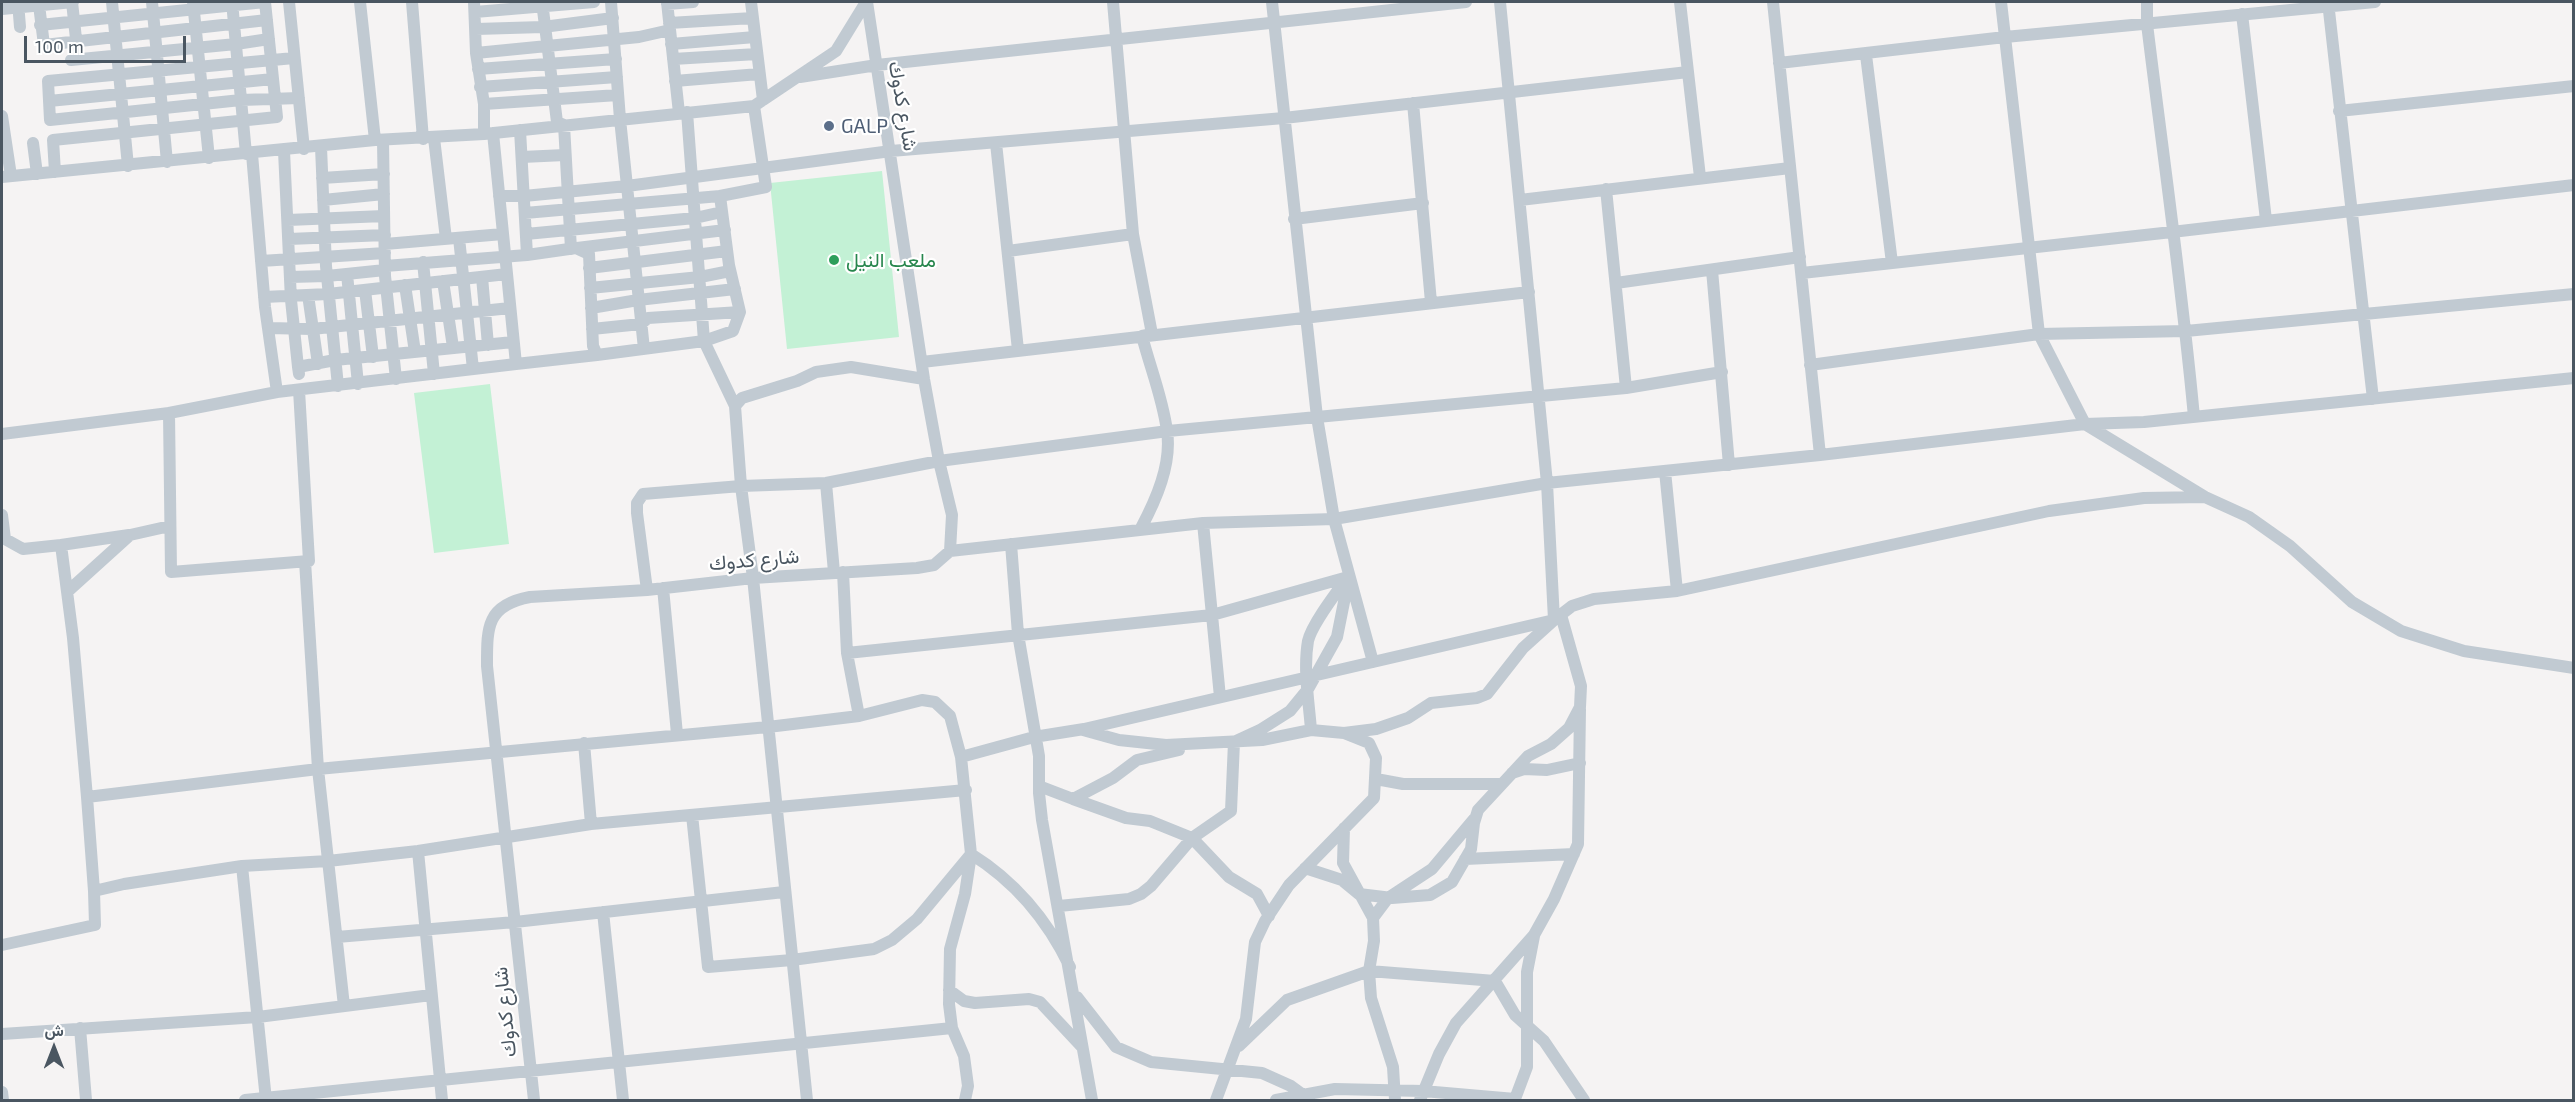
<!DOCTYPE html>
<meta charset="utf-8">
<style>
body{margin:0}
#map{position:relative;width:2575px;height:1102px;overflow:hidden;background:#f5f3f3;font-family:"Exo 2",Vazirmatn,sans-serif}
canvas{display:block}
.frame{position:absolute;inset:0;border:3px solid #4a5661;pointer-events:none}
.north{position:absolute;left:24px;top:1018px;width:60px;height:60px;-webkit-text-stroke:4px #fff;paint-order:stroke;rotate:0deg;font-size:16px;font-weight:700;line-height:24px;text-align:center;color:#4a5661}
.north::after{content:'';display:block;margin:auto;width:21px;height:27px;background:#4a5661;clip-path:polygon(50% 0,100% 100%,50% 72%,0 100%)}
.scale{position:absolute;left:24px;top:36px;width:162px;height:27px;box-sizing:border-box;border:3px solid #4a5661;border-top:0;padding-left:8px;font-size:18px;line-height:21px;white-space:nowrap;color:#4a5661;-webkit-text-stroke:4px #fff;paint-order:stroke}
</style>
<div id="map">
<canvas width="2575" height="1102"></canvas>
<div class="frame"></div>
<div class="north">ش</div>
<div class="scale">100 m</div>
</div>
<script>
const c = document.querySelector('canvas').getContext('2d');
c.lineJoin = 'round';
function fill(path, color) { c.fillStyle = color; c.fill(path, 'evenodd'); }
function strokePath(path, color, width, dash) { c.strokeStyle = color; c.lineWidth = width; c.lineCap = dash ? 'butt' : 'round'; c.setLineDash(dash || []); c.stroke(path); }
function label(font, color, halo, rows, align = 'center') {
  c.font = font + ' "Exo 2",Vazirmatn,sans-serif'; c.lineWidth = 4.5; c.setLineDash([]); c.textBaseline = 'middle'; c.strokeStyle = halo; c.fillStyle = color; for (const [text, x, y, turn = 0] of rows) {
    c.save(); c.translate(x, y); c.rotate((+turn || 0) * Math.PI / 180); c.textAlign = isNaN(turn) ? turn : align; if (halo) c.strokeText(text, 0, 0); c.fillText(text, 0, 0); c.restore();
  }
}
fill(new Path2D(`
 M882,171L899,337L787,349L770,183Z
 M490,384L509,544L434,553L414,393Z`), '#c3f1d5');
strokePath(new Path2D(`
 M18,2L20,27
 M72,2L77,48
 M112,2L128,166
 M152,2L167,162
 M193,2L209,158
 M232,2L246,154
 M289,2L304,149
 M360,2L375,140
 M412,2L423,139
 M474,2L476,53L484,104V134
 M542,2L557,122L564,125L571,249
 M611,2L620,119L644,349
 M667,2L679,113
 M751,2L763,100
 M1113,2L1133,234L1152,334L1142,336C1150,367 1163,399 1167,431C1172,464 1156,500 1141,528
 M1272,2L1317,417L1334,519L1373,662
 M1680,2L1700,177
 M1773,2L1820,455
 M2001,2L2039,334L2085,424L2205,497L2249,517L2290,546L2352,602L2401,631L2464,651L2574,668
 M2147,2V24C2163,155 2182,286 2194,417
 M2328,2L2373,399
 M667,4L693,2
 M39,5L44,45L267,20
 M2,9L73,2
 M475,12L594,2
 M2242,14L2266,220
 M669,23L753,18
 M40,25L265,2
 M476,29L543,27L613,18
 M671,44L755,37
 M476,53L639,37L670,30
 M1866,55L1892,263
 M294,58L48,81L50,120L241,100L299,98
 M673,59L757,54
 M71,60L236,44L269,39
 M1779,63L2005,37L2375,2
 M478,69L616,59
 M800,77L877,65L1466,2
 M675,81L759,74
 M480,87L617,77
 M49,101L273,79
 M1413,103L1431,302
 M484,104L618,95
 M2339,111L2574,86
 M687,112L704,341L735,406
 M2,116L11,176
 M520,130L527,255L576,248L589,254L593,346L597,355L704,341L733,331L740,312L729,265L720,196L766,187L754,106
 M434,138L446,239
 M383,140L385,276L396,379
 M33,143L37,174
 M996,143L1018,350
 M321,147L326,266L338,386
 M284,151L291,300L298,367
 M252,154L265,307L277,392L516,364L493,133
 M522,157L565,155
 M55,172L53,140L277,117L265,2
 M2,177L375,140L484,134L754,106L836,51L866,2
 M322,178L384,174
 M1606,189L1626,388
 M499,196H524L627,186L891,151L1284,118L1688,72
 M323,200L384,194
 M1520,200L1790,168
 M525,213L720,196
 M1294,219L1423,203
 M288,220L384,216
 M526,234L695,218L722,212
 M459,238L473,369
 M289,239L385,235
 M385,244L503,234
 M577,248L725,230
 M1008,251L1133,234
 M261,261L385,253
 M423,262L434,374
 M385,266L527,255
 M589,268L727,251
 M1712,270L1729,465
 M1802,273L2172,232L2574,185
 M347,274L358,384
 M290,277L327,276L385,270
 M482,277L488,345
 M443,281L453,347
 M1616,283L1800,257
 M405,285L415,352
 M590,288L700,277L730,271
 M365,290L373,357
 M308,295L318,364
 M264,297L328,294L507,274
 M591,308L638,300L735,289
 M269,328L312,329L510,308
 M592,329L641,324L648,318L740,312
 M922,362L1529,292
 M516,364L597,355
 M1810,365L2039,334L2186,331L2574,294
 M299,374L298,367L335,360L513,342
 M277,392L169,413L171,572L309,561L299,390
 M2,434L169,413
 M1665,471L1677,591
 M826,483L834,572
 M2,515L5,539L23,549L61,545L73,638L87,797
 M1203,523L1220,697
 M1011,544L1018,634L1039,756V793L1042,820L1092,1100
 M61,545L129,535
 M950,551L1203,523L1334,519L1547,483L1820,455L2085,424L2144,422L2574,378
 M305,561L318,769L344,1006
 M843,572L847,653L859,716
 M663,588L677,734
 M647,590L637,513V503L643,494L741,486L826,483L939,461L1168,431L1626,388L1722,372
 M67,592L130,535L170,526
 M847,653L1212,615L1348,577
 M1083,730L1119,740L1166,745L1262,740L1311,730L1344,733L1369,743L1376,758L1374,798L1289,885L1265,921L1255,942L1246,1019L1216,1100
 M1311,730C1309,702 1303,670 1308,641C1312,624 1336,593 1347,578
 M1344,733L1376,729L1408,718L1431,703L1477,698L1487,694L1523,648L1554,620L1547,483L1500,2
 M584,743L591,824
 M1179,750L1137,760L1113,778L1073,799L1126,818L1150,821L1192,838L1229,877L1257,894L1269,916
 M961,757L971,854L965,894L950,949L949,1004L952,1028L964,1056L968,1086L965,1100
 M1512,773L1524,769L1547,770L1580,763
 M1376,779L1403,784H1501
 M1039,786L1073,799
 M692,815L708,967L792,960L874,949L892,940L917,919L971,854C1016,882 1047,919 1070,967
 M1344,828L1343,863L1373,918L1374,941L1369,971L1371,998L1393,1067L1395,1100
 M418,851L442,1100
 M1465,859L1574,854
 M242,866L266,1100
 M1305,868L1342,880L1359,894L1392,898L1430,895L1452,882L1471,849L1474,823L1478,810L1528,756L1551,744L1569,728L1580,707L1581,686L1561,615
 M94,891L87,797L318,769L768,727L859,716L922,700L935,702L950,716L961,757L1034,737L1084,729L1554,620L1572,606L1594,599L1677,591L2049,511L2144,498L2205,497
 M1059,906L1129,899L1141,894L1151,886L1192,838L1231,811L1234,742L1260,730L1290,711L1308,689L1337,637L1347,587
 M603,912L623,1100
 M1373,918L1388,898L1432,869L1474,819
 M337,937L515,922L784,892
 M2,945L95,925L94,891L124,884L242,866L328,861L418,851L591,824L966,790
 M949,990L964,1001L975,1003L1029,999L1040,1002L1082,1047
 M1077,997L1116,1047L1151,1062L1262,1073L1291,1086L1306,1097
 M80,1028L86,1100
 M2,1034L258,1017L431,995
 M1239,1046L1287,1000L1369,971L1495,981L1515,1015L1544,1041L1584,1100
 M2,1092L3,1100
 M245,1100L952,1028
 M534,1100L487,666C487,628 486,605 530,597L647,590L753,578L917,568L934,565L950,551L952,515L939,461L924,379L867,2
 M807,1100L753,578L741,486L735,406L742,398L797,381L816,372L851,367L924,379
 M1276,1100L1335,1089L1423,1091L1515,1099L1527,1067V972L1534,936
 M1420,1100L1439,1054L1456,1023L1534,935L1554,899L1578,844L1580,709`), '#c1cad2', 12);
for (const [x, y, r, color] of [
 [829,126,6,"#5c6f8a"],
 [834,260,6,"#2e9e5b"]
]) { const dot = new Path2D(); dot.arc(x, y, r, 0, 2 * Math.PI); c.fillStyle = color; c.fill(dot); strokePath(dot, '#fff', 2); }
label('20px', '#4a5661', '#fff', [
 ["شارع كدوك",903,106,80],
 ["شارع كدوك",754,560,-5],
 ["شارع كدوك",505,1012,-96]
]);
label('20px', '#4e5e75', '#fff', [
 ["GALP",841,126]
], 'left');
label('20px', '#27864d', '#fff', [
 ["ملعب النيل",846,260]
], 'left');
</script>
